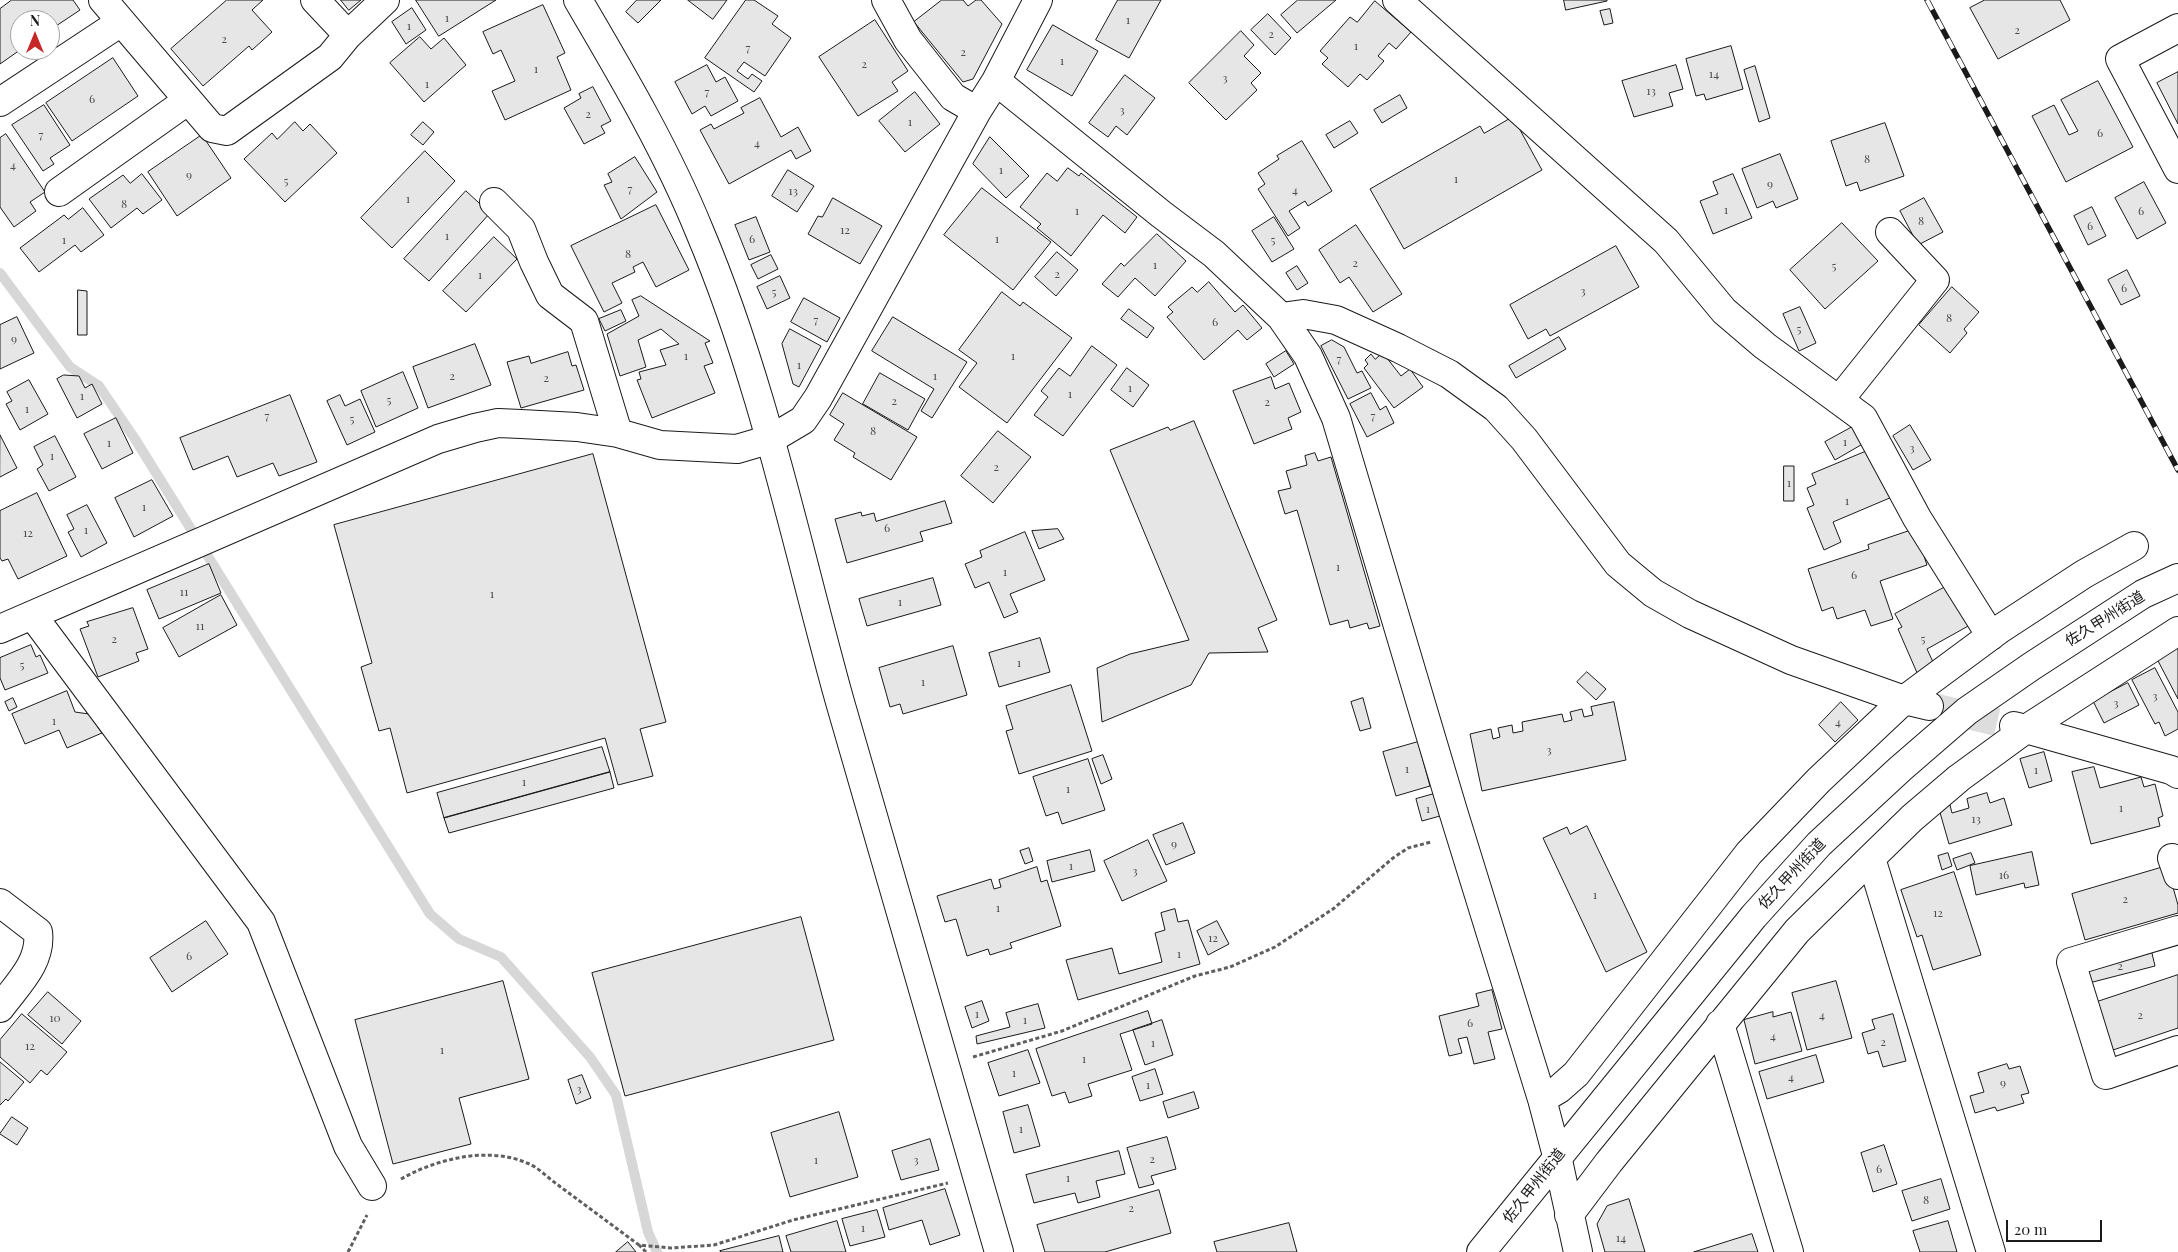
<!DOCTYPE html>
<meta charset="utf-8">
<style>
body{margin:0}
#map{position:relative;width:2178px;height:1252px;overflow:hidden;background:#fff;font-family:"Playfair Display",serif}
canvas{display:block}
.north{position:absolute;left:10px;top:10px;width:50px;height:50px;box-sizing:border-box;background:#fff;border:1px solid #a3a3a3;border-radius:50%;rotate:0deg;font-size:14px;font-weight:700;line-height:20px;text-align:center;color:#1a1a1a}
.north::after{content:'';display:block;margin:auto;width:18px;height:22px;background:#c62828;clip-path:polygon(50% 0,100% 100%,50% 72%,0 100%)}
.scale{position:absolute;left:2006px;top:1220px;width:96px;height:22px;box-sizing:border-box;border:2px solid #1a1a1a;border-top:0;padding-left:6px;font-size:15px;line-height:18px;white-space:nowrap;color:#1a1a1a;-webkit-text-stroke:4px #fff;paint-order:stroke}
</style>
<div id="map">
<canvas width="2178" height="1252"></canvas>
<div class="north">N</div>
<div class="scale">20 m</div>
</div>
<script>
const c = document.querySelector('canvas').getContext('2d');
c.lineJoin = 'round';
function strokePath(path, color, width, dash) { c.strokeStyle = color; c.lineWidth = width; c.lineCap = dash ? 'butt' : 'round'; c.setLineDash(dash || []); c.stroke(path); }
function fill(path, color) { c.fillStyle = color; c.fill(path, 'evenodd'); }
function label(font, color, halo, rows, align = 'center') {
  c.font = font + ' "Playfair Display","Noto Sans JP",serif'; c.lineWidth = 4; c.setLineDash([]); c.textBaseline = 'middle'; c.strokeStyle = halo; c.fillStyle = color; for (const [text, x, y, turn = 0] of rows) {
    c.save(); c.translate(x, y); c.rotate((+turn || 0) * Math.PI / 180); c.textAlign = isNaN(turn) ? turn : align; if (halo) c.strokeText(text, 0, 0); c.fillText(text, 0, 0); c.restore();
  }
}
strokePath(new Path2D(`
 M0,273L70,367L99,386L135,439L430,914L459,939L501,957L590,1057L616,1095L648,1232L657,1252`), '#d7d7d7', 10);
const building = new Path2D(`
 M12,0H73L80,10L50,30V20H20V50L0,64V9Z
 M227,0H263L252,10L272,32L252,50L249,46L203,86L171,49Z
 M341,0H361L349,10Z
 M416,0H496L439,36Z
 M637,0H661L638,23L626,12Z
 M688,0H727L713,19Z
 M746,0H754L778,16L772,24L791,38L765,76L744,62L737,71L748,79L752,74L762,81L754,92L705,58Z
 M942,0H963L968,6L976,0H981L1002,24L973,79L963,82L914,22Z
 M1118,0H1161L1129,58L1096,40Z
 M1298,0H1336L1297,33L1281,15Z
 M1564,0H1607V1L1566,10Z
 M1985,0H2060L2070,20L1998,59L1970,8Z
 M1375,1L1411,32L1396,49L1389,43L1378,56L1384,61L1367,80L1360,74L1348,87L1322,64L1328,58L1320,51L1350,17L1357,22Z
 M543,5L565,53L557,57L571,90L505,120L492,91L515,81L501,50L493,54L483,32Z
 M412,8L426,30L406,44L392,22Z
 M1610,9L1613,23L1604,25L1600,11Z
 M1268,14L1291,38L1275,55L1251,30Z
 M875,20L908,71L892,82L898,91L858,116L819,57Z
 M1053,25L1098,51L1072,96L1027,70Z
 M1241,31L1254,45L1244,56L1261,73L1251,83L1257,90L1226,120L1189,83Z
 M420,37L431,49L444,38L466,65L424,102L390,63Z
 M1731,46L1743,89L1706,100L1704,94L1696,96L1686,59Z
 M113,58L138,96L72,141L46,103Z
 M707,65L716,82L725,77L738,101L711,116L705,106L692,114L675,82Z
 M1676,65L1683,89L1669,93L1673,106L1634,117L1622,81Z
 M1755,66L1770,118L1759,122L1744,70Z
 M2178,72V124L2157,83Z
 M1125,75L1155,98L1127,135L1116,126L1108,137L1089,123Z
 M2098,81L2133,147L2066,182L2032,116L2054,105L2069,135L2078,131L2061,100Z
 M593,87L611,121L601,126L605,133L584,144L564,108L581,98L579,94Z
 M915,92L940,124L905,152L879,121Z
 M1400,95L1407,108L1382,123L1374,110Z
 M760,98L781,137L798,127L811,151L796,159L791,150L729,184L700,130L711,124L714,129L744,113L741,108Z
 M44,105L70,145L50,158L54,164L43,171L12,125Z
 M1513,117L1542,170L1404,249L1370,189L1480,126L1484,133Z
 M1350,121L1358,133L1334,148L1326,135Z
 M295,122L303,131L310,124L337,153L285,202L244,159L272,133L277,139Z
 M423,122L434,132L423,145L411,135Z
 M1885,123L1904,176L1860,191L1857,182L1846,186L1831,141Z
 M6,134L45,192L30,202L36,211L14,227L0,207V138Z
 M202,135L231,178L177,216L148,172Z
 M990,137L1029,176L1006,198L973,164Z
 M1302,141L1332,191L1308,206L1305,201L1289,211L1300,228L1288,236L1258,189L1265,184L1258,173L1279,159L1277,156Z
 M425,151L455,181L392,248L361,218Z
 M1780,154L1798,199L1776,208L1773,201L1757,208L1742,169Z
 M635,157L657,192L621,219L604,185L612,182L608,174Z
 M1068,168L1079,176L1081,173L1137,217L1125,233L1103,215L1071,256L1037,228L1041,224L1020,207L1047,173L1057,181Z
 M788,170L814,186L797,212L772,196Z
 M142,174L162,200L143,214L137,208L111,228L89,199L123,175L130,183Z
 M1733,174L1752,218L1713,234L1700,201L1718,194L1713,182Z
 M2144,182L2166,223L2137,239L2115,198Z
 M982,188L1051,242L1013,290L944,235Z
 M466,191L490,213L429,281L404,259Z
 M833,198L882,226L860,264L808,234L818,216L822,217Z
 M1924,198L1943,232L1918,245L1900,211Z
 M656,205L689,270L656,287L643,262L633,267L635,272L612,283L622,303L604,312L571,246Z
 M2092,207L2106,236L2088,245L2074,216Z
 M83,208L104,235L81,252L75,245L39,272L20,248L64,215L68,219Z
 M756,217L770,252L749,260L735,225Z
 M1274,217L1294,249L1272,262L1252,231Z
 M1842,223L1878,261L1825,309L1790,270Z
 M1356,225L1402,294L1373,312L1349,277L1340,283L1319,250Z
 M1157,234L1186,261L1155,296L1135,278L1118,297L1102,284L1121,263L1124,266Z
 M494,237L517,259L466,312L443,291Z
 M1616,246L1639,287L1550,336L1546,329L1528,339L1510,305Z
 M1057,252L1078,270L1056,296L1035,277Z
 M771,255L778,269L758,279L751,265Z
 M1297,266L1308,283L1297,290L1286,273Z
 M2127,270L2140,296L2121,305L2108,280Z
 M780,276L790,298L767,309L757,287Z
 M1209,282L1235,312L1243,305L1262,328L1247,340L1238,330L1204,360L1167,317L1173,312L1168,307L1192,287L1197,292Z
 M1952,287L1979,312L1964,329L1967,333L1950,353L1919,325Z
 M78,290L87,291V335H78Z
 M1002,292L1020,306L1023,302L1072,338L1007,423L959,387L977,363L959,350Z
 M641,296L710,341L705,343L713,363L704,366L715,393L652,418L637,380L641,379L639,372L666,365L660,350L679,344L661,329L638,340L646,367L620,376L607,334L639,316L632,300Z
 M804,298L840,318L827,342L791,322Z
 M1800,307L1816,343L1799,351L1783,314Z
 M1129,309L1154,328L1147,338L1121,319Z
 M621,310L626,321L605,331L599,319Z
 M17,317L34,353L0,369V325Z
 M893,317L967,362L932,418L921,411L934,389L872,351Z
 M790,329L821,346L799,387L793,384L782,344Z
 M1559,337L1566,349L1516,378L1509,366Z
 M1332,340L1344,347L1357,373L1362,371L1371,388L1348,399L1321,346Z
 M475,344L491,385L428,408L413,367Z
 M1092,346L1117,365L1063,436L1034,415L1048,397L1041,391L1059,368L1070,376Z
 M1286,351L1294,364L1274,377L1266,364Z
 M568,352L572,366L576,365L584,390L521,408L507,362L529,356L531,363Z
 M1383,353L1401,376L1410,369L1423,387L1394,408L1364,368L1368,364L1365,360L1371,354L1375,359Z
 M1127,368L1149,385L1133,407L1111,390Z
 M403,372L418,408L376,427L361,391Z
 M880,373L925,399L908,430L863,404Z
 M64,375L79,376L85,388L92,384L102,404L77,418L57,379Z
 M1271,377L1275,389L1289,383L1301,412L1288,418L1292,429L1254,444L1233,391Z
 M29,380L48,414L20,430L6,404L12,401L7,392Z
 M843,393L917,437L891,480L853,457L855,453L834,440L844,424L830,415Z
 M1371,393L1380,410L1386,406L1394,423L1367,437L1350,404Z
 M290,395L317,462L279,476L273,463L237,477L228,456L193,470L180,438Z
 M340,395L345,406L360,399L375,432L347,445L327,401Z
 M116,418L133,453L102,469L84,434Z
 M1194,421L1277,620L1258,628L1268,652L1209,653L1191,685L1102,722L1097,668L1130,654L1189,640L1110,450L1168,427L1170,430Z
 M1856,425L1866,442L1835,460L1825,442Z
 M1910,425L1931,460L1913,470L1893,436Z
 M998,431L1031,457L993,503L961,476Z
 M0,435L17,468L0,477Z
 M55,436L76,477L49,491L37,469L43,465L34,447Z
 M1872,449L1892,497L1833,522L1841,542L1824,550L1807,508L1814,505L1807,488L1816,484L1812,474Z
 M1315,453L1318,461L1331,457L1380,626L1369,629L1367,623L1350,628L1348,620L1330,625L1297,510L1285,514L1278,491L1291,488L1286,471L1307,465L1305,456Z
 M593,454L666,722L640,729L653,776L618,785L605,738L407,793L390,728L379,731L361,667L372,663L334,525Z
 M1784,466H1794V501H1784Z
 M152,480L173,516L134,537L115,498Z
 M37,493L67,556L18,579L8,559L2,561L0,558V511Z
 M945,501L952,523L920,532L923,541L847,563L835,519L861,512L862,516L874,513L876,521Z
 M87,505L107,543L81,557L68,532L74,529L67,515Z
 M1058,529L1064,539L1039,549L1032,531Z
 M1915,529L1927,565L1880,581L1893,619L1871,626L1865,610L1837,619L1833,607L1822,611L1808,569L1869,549L1868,545Z
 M1025,532L1045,580L1010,594L1018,612L1004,618L989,582L975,588L965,564L982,557L980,551Z
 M209,564L221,593L159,619L147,590Z
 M933,578L941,605L867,626L859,599Z
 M1949,585L1970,625L1927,649L1933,662L1918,675L1898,629L1902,627L1895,614Z
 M221,595L237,625L179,657L163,628Z
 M133,608L148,649L136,653L139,661L98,677L80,629L89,626L87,622Z
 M1040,638L1050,672L999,687L989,653Z
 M31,645L36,657L40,655L48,673L5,690L0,678V658Z
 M953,646L967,695L903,714L900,704L890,707L879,668Z
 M2178,648V699L2157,659Z
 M2155,668L2178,712V729L2165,736L2159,722L2155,724L2132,680Z
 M1587,672L1606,689L1596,700L1577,682Z
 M2128,683L2139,705L2104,723L2093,701Z
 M1071,685L1092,751L1019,774L1006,731L1013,729L1006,706Z
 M67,691L75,712L89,714L102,733L67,748L59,730L25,744L12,714Z
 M13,698L17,707L9,711L5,702Z
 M1363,698L1371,728L1360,731L1351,702Z
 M1614,702L1626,760L1482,791L1470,734L1491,729L1493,739L1500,737L1498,728L1512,725L1513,733L1523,731L1522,722L1562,714L1564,722L1572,720L1570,712L1582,709L1584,717L1593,715L1591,707Z
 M1841,702L1858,720L1835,742L1819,725Z
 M1418,742L1430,786L1396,796L1383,752Z
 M602,747L610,772L444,818L437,793Z
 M2044,752L2052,781L2029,788L2020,759Z
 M1103,755L1112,779L1101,784L1092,759Z
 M1088,759L1105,810L1062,824L1058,812L1046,816L1033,777Z
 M2094,767L2100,788L2141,777L2144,787L2155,784L2163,816L2158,818L2160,826L2091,844L2072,772Z
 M610,772L614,788L449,833L444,818Z
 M1987,793L1990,803L2004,798L2012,825L1949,844L1939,809L1950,805L1952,813L1969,808L1967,799Z
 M1434,794L1440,816L1422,821L1416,799Z
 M1183,823L1195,853L1166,865L1153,835Z
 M1587,826L1647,952L1606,972L1543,838L1567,827L1570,834Z
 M1148,840L1167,881L1122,901L1104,861Z
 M1029,848L1033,861L1025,864L1020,851Z
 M1090,850L1095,871L1052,882L1047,861Z
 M2032,852L2039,885L2025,888L2024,883L1976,895L1970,866Z
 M1948,853L1952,866L1942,870L1938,856Z
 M1971,853L1975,863L1957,870L1953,859Z
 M2167,866L2178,905V913L2085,940L2072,894Z
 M1037,867L1041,882L1047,880L1061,926L1010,943L1012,948L990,955L988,949L967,956L956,919L945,922L937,896L991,879L994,889L1001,887L999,880Z
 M1954,872L1981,955L1933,970L1922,935L1917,937L1901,890Z
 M1175,909L1178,922L1188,920L1200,964L1078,1000L1066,960L1112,948L1119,974L1162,962L1155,933L1165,930L1161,913Z
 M801,917L834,1040L625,1096L592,973Z
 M206,921L228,954L172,992L150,958Z
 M1217,921L1229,944L1208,955L1197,931Z
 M2151,949L2155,966L2089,983L2085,966Z
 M2178,975V1028L2113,1050L2097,1002Z
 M503,981L529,1079L459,1098L471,1144L393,1164L355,1020Z
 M1836,981L1852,1038L1807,1050L1792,993Z
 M1492,990L1502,1029L1488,1032L1495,1059L1474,1064L1467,1037L1458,1039L1462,1053L1449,1056L1439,1016L1479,1006L1476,994Z
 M48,992L81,1021L62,1044L28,1015Z
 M982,1001L989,1021L972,1028L965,1007Z
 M1038,1004L1045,1028L977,1044L976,1036L1010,1027L1006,1013Z
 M1148,1011L1152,1024L1120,1034L1132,1070L1088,1084L1092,1096L1069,1103L1065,1092L1052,1096L1036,1049Z
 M1773,1012V1017L1791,1012L1802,1051L1755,1064L1744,1020Z
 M22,1014L67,1052L47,1075L41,1070L30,1083L0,1057V1040Z
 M1893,1014L1906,1061L1883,1067L1878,1051L1868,1054L1862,1033L1875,1029L1872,1020Z
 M1162,1020L1173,1055L1145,1065L1133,1030Z
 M1028,1050L1040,1083L999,1096L988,1063Z
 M1816,1055L1824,1082L1767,1099L1759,1072Z
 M0,1062L24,1082L8,1101L6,1099L0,1105Z
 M2007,1064L2009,1069L2020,1066L2029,1093L2021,1095L2024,1103L1997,1111L1995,1107L1975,1113L1970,1096L1984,1092L1978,1073Z
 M1155,1069L1163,1094L1140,1101L1132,1077Z
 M582,1075L591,1098L576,1104L568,1080Z
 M1194,1092L1199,1108L1168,1118L1163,1102Z
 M1028,1105L1040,1146L1014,1153L1003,1112Z
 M839,1112L858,1177L790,1197L771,1133Z
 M12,1117L28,1128L17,1145L0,1134Z
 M1167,1137L1176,1169L1151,1176L1154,1184L1139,1188L1127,1148Z
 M930,1139L939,1170L901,1180L892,1151Z
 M1884,1145L1897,1184L1873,1192L1861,1153Z
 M1119,1151L1125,1174L1096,1181L1100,1197L1078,1203L1075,1193L1034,1203L1026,1175Z
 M1941,1179L1950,1209L1912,1221L1902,1191Z
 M945,1189L960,1235L930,1245L922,1220L889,1230L883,1208Z
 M1159,1190L1171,1233L1105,1252H1045L1037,1225Z
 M1629,1199L1645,1252H1605L1597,1224L1607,1206Z
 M877,1210L885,1237L850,1246L842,1219Z
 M837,1221L846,1252H791L786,1236Z
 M1948,1221L1957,1252H1920L1913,1231Z
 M1289,1223L1297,1252H1217L1214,1242Z
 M1752,1234L1758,1252H1694Z
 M779,1236L783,1252H721L720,1251Z
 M628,1242L636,1252H616Z`);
fill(building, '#e6e6e6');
strokePath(building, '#1a1a1a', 1);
strokePath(new Path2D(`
 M1929,706L2005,724`), '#ddd', 28, [28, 14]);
const minor = new Path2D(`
 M103,0L212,128L227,131L330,57L348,35L385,0
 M315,0L348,35
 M886,0L908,40L953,97L977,111
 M1397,0L1666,241L1724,311L1765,346L1863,418L1917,518L1991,636
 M2178,28L2120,59L2178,169
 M996,81L1161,214L1214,254L1281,317L1308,356L1336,418L1453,811L1542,1099L1557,1156L1578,1252
 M0,102L121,22
 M59,192L187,101
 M494,202L521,229L534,262L550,295L584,321L618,433
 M1281,317L1303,314L1336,320L1398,348L1449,374L1496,408L1524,439L1618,564L1653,593L1690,614L1791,660L1904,700L1929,706
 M1840,399L1935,280L1890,232
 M33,616L261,922L348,1146L372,1186
 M0,629L438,439L475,428L498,423L521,424L577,427L618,433L660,445L737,449L771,439L803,420L818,398L977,111L996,81L1038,0
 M2014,726L2026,729L2178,631
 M2172,858L2178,875
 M0,903L38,932C42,962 17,985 0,1008
 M2178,930L2071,962L2106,1075L2178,1050
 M1720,1024L1789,1252
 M1542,1099L1559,1089L1576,1074L1749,853L1819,780L1904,700L2000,629L2084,574L2134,546
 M1569,1215L1609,1162L1797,931L1871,858
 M1991,1252L1871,858L1912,818L1959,778L2026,729L2171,770L2178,774`);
const major = new Path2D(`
 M578,0C622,75 666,149 699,230C763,381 796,544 840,702C892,885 947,1068 999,1252`);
const highway = new Path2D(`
 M1481,1252L1754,916L1819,844L1900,769L1967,711L2032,666L2143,594L2178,578`);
strokePath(minor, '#1a1a1a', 30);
strokePath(major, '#1a1a1a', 30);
strokePath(highway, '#1a1a1a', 30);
strokePath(new Path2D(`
 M973,1057L1062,1031L1195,976L1230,967L1275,947L1333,909L1393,858L1408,848L1431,842
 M401,1179C436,1159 488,1146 527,1163C538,1167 548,1178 558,1185C585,1205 612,1225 639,1245
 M348,1252L367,1215
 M646,1252L639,1245L671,1248L714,1245L793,1220L948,1183`), '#5f5f5f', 3, [4, 2.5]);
strokePath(minor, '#fff', 28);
strokePath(major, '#fff', 28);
strokePath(highway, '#fff', 28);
const rail = new Path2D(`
 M1927,0L2178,470`);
strokePath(rail, '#1a1a1a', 5.5);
strokePath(rail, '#fff', 4, [11]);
label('12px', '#4d4d4d', null, [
 ["1",447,18],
 ["1",1128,20],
 ["1",409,26],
 ["2",2017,30],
 ["2",1271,34],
 ["2",224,39],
 ["1",1356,46],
 ["7",748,48],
 ["2",963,52],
 ["1",1062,61],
 ["2",864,64],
 ["1",536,69],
 ["14",1714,74],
 ["3",1225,78],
 ["1",427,84],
 ["13",1651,91],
 ["7",707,92],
 ["6",92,99],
 ["3",1122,110],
 ["2",588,114],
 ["1",910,122],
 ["6",2100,133],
 ["7",41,135],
 ["4",757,143],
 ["8",1867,159],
 ["4",13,165],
 ["1",1001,170],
 ["9",189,175],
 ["1",1456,179],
 ["5",286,181],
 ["9",1770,184],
 ["7",630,189],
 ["4",1295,190],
 ["13",793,191],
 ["1",408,199],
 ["8",124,204],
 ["1",1726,210],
 ["1",1077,211],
 ["6",2141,211],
 ["8",1921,221],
 ["6",2090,226],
 ["12",845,230],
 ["1",447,236],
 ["6",752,239],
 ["1",997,239],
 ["1",64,240],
 ["5",1273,240],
 ["8",628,254],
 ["2",1355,263],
 ["1",1155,265],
 ["5",1834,266],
 ["2",1057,274],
 ["1",480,275],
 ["6",2124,288],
 ["3",1583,291],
 ["5",774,292],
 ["8",1949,318],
 ["7",816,320],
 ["6",1215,322],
 ["5",1799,329],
 ["9",14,339],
 ["1",686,356],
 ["1",1013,356],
 ["7",1339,359],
 ["1",799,365],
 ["2",452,376],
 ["1",935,376],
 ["2",546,378],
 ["1",1130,388],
 ["1",1070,394],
 ["1",82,396],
 ["5",389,400],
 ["2",894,401],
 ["2",1267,402],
 ["1",27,409],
 ["7",267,416],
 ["7",1373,416],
 ["5",352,419],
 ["8",873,431],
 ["1",1845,442],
 ["1",109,443],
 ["3",1912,448],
 ["1",52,456],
 ["2",996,467],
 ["1",1789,483],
 ["1",1847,501],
 ["1",144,507],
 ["6",887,528],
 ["1",86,530],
 ["12",28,533],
 ["1",1338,567],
 ["1",1005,572],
 ["6",1854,575],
 ["11",184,592],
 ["1",492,594],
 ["1",900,602],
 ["11",200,626],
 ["2",114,639],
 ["5",1923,639],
 ["1",1019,663],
 ["5",22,665],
 ["1",923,682],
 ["3",2155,696],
 ["3",2116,703],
 ["1",54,721],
 ["4",1838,722],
 ["3",1549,750],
 ["1",1407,769],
 ["1",2036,770],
 ["1",524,782],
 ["1",1068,789],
 ["1",2121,808],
 ["1",1428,809],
 ["13",1976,819],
 ["9",1174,844],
 ["1",1071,866],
 ["3",1135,871],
 ["16",2004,875],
 ["1",1595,895],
 ["2",2125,899],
 ["1",998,908],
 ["12",1938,913],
 ["12",1213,938],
 ["1",1179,954],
 ["6",189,956],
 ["2",2120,966],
 ["1",977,1014],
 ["4",1822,1015],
 ["2",2140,1015],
 ["10",55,1018],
 ["1",1025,1020],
 ["6",1470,1023],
 ["4",1773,1036],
 ["2",1883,1042],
 ["1",1153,1043],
 ["12",30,1046],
 ["1",442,1050],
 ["1",1084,1059],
 ["1",1014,1073],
 ["4",1791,1077],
 ["9",2003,1083],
 ["1",1148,1085],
 ["3",579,1089],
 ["1",1021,1129],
 ["2",1152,1159],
 ["1",816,1160],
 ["3",916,1160],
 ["6",1879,1169],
 ["1",1068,1178],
 ["8",1926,1200],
 ["2",1131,1208],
 ["1",863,1228],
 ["14",1621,1238]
]);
label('15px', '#1a1a1a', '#fff', [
 ["佐久甲州街道",2105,619,-32],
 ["佐久甲州街道",1792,874,-47],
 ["佐久甲州街道",1534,1186,-52]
]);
</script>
